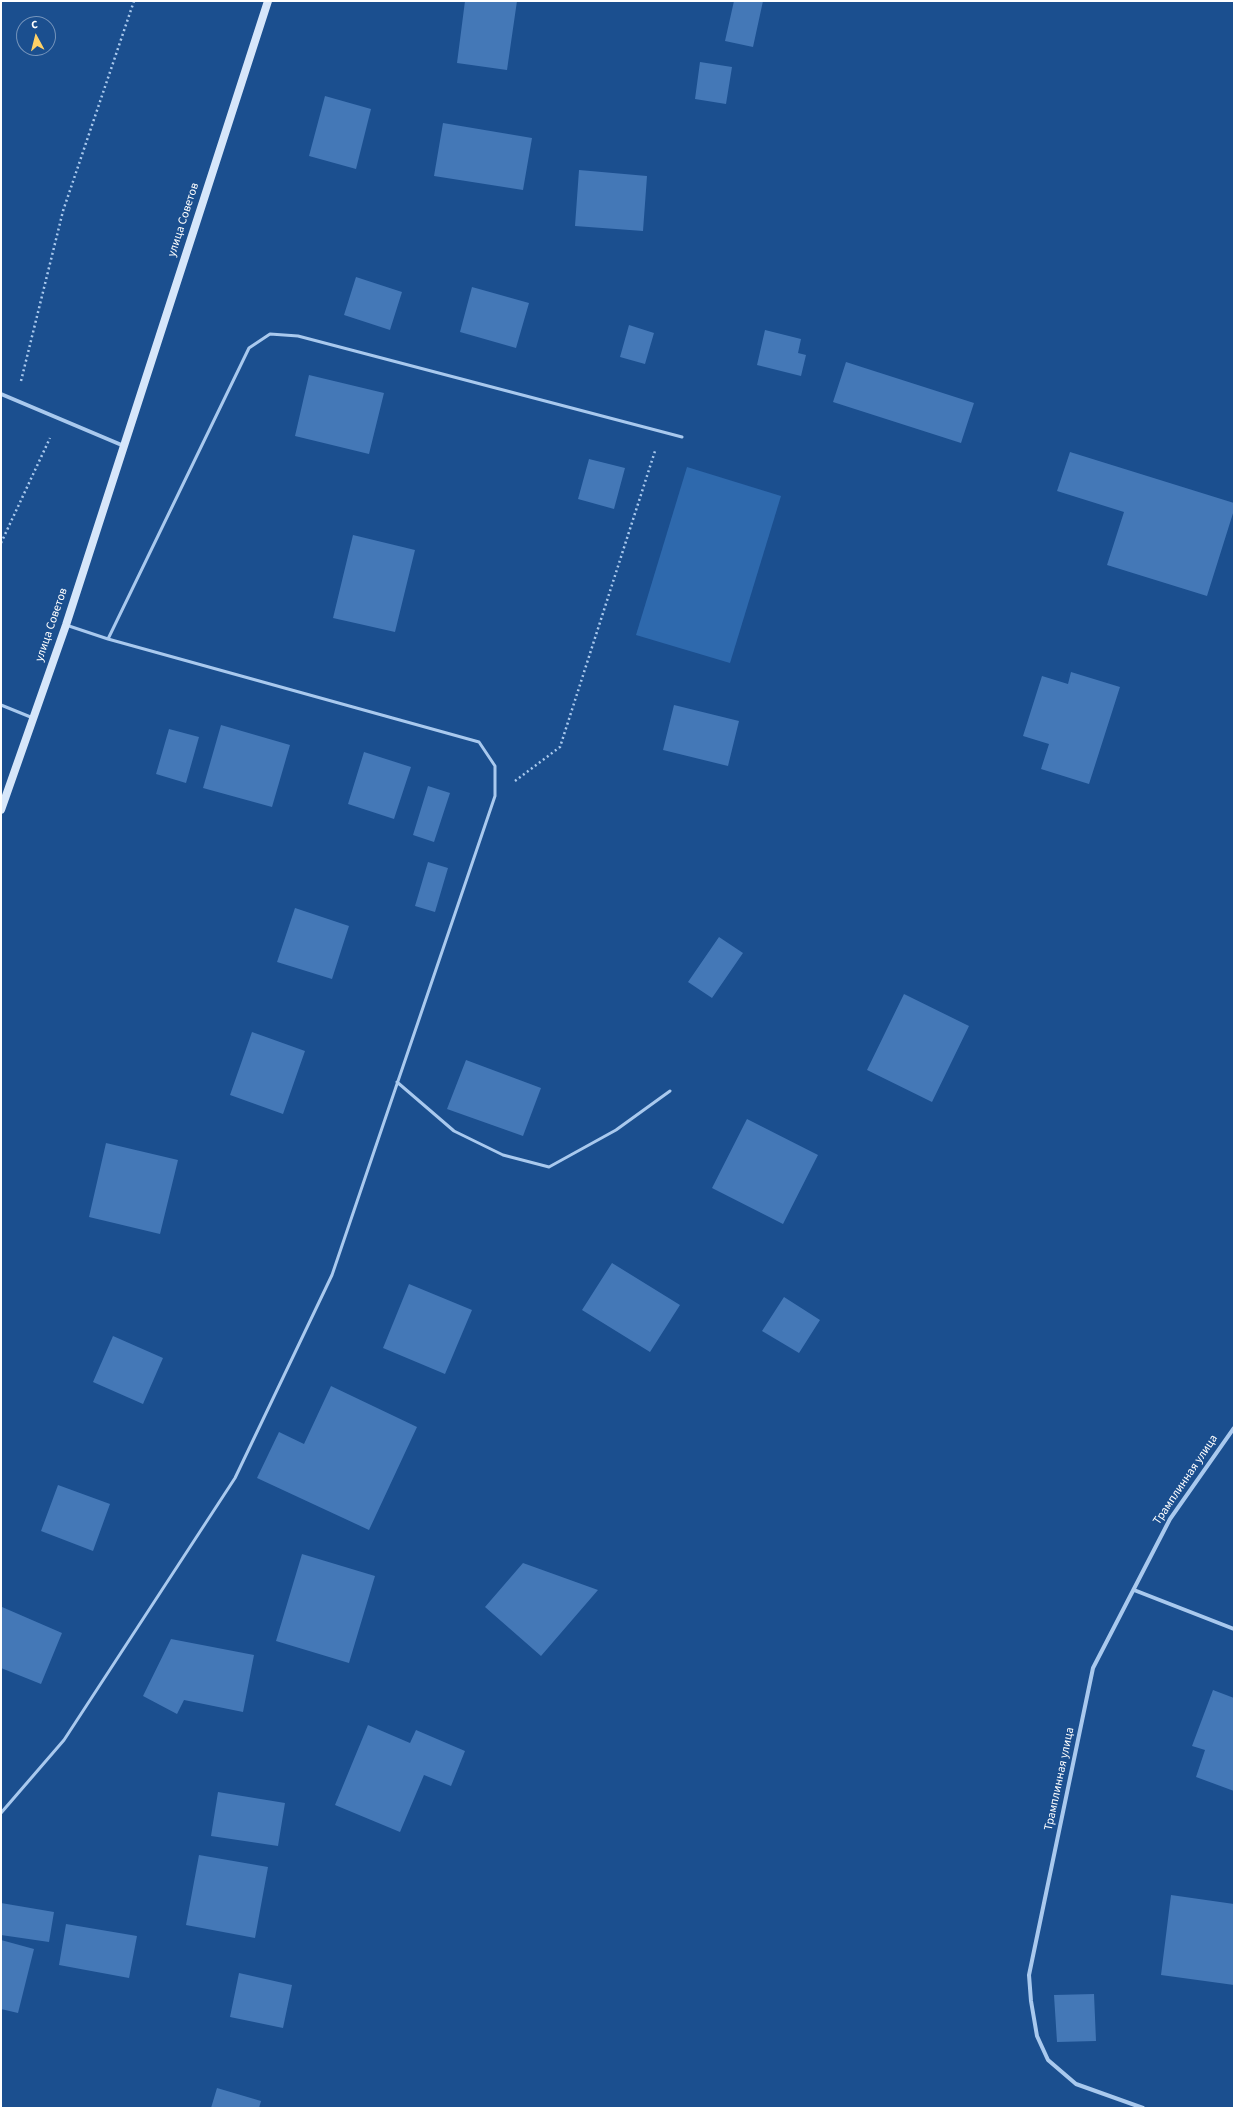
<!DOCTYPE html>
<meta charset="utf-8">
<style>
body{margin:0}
#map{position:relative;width:1235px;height:2109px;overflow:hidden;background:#1b4f8f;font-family:"Source Sans 3",sans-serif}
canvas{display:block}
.frame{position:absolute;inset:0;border:2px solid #fff;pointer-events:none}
.north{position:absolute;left:16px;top:16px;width:40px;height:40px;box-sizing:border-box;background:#1b4f8f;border:1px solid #7695bc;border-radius:50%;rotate:353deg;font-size:11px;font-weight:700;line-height:16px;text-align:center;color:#fff}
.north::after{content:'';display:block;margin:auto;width:14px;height:18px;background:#ffd166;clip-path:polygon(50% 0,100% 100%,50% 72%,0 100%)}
</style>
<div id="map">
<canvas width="1235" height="2109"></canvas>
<div class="frame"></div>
<div class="north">С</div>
</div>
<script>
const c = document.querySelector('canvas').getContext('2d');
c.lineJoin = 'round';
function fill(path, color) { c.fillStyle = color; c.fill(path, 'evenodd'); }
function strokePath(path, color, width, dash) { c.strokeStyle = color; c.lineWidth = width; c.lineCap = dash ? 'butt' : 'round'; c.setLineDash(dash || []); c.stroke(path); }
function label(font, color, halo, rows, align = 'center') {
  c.font = font + ' "Source Sans 3",sans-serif'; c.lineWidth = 3; c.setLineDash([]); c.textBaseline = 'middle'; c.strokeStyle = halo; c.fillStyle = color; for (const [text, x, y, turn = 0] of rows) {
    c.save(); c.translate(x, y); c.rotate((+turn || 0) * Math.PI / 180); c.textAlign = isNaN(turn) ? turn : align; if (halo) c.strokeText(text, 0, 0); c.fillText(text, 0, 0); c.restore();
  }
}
fill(new Path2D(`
 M687,467L781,496L730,663L636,635Z`), '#2e69ad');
fill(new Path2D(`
 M465,1H517L507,70L457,63Z
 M734,1H763L753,47L725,41Z
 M700,62L732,67L726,104L695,99Z
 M325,96L371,109L356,169L309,156Z
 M443,123L532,138L523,190L434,176Z
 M579,170L647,176L643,231L575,226Z
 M356,277L402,292L390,330L344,315Z
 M472,287L529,303L516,348L460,332Z
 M629,325L654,333L645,364L620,357Z
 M765,330L801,339L798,353L806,355L801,376L757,365Z
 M846,362L974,403L961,443L833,402Z
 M309,375L384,393L369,454L295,436Z
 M1070,452L1234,503V510L1207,596L1107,565L1124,512L1057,491Z
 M589,459L625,468L614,509L578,499Z
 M353,535L415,550L395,632L333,618Z
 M1071,672L1120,687L1089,784L1041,769L1049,744L1023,736L1042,676L1068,684Z
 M674,705L739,721L728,766L663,750Z
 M221,725L290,745L272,807L203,788Z
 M169,729L199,737L186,783L156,774Z
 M364,752L411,767L394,819L348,804Z
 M428,786L450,793L434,842L413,835Z
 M428,862L448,868L435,912L415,906Z
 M295,908L349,926L332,979L277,962Z
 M719,937L743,953L712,998L688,982Z
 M904,994L969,1026L932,1102L867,1070Z
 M252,1032L305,1051L283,1114L230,1095Z
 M466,1060L541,1088L523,1136L447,1109Z
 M747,1119L818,1155L783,1224L712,1188Z
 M106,1143L178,1160L160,1234L89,1217Z
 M612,1263L680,1305L650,1352L582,1310Z
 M409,1284L472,1310L445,1374L383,1348Z
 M784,1297L820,1320L799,1353L762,1331Z
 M113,1336L163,1358L143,1404L93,1382Z
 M331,1386L417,1427L369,1530L257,1478L279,1432L304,1444Z
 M58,1485L110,1504L93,1551L41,1531Z
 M302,1554L375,1576L349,1663L276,1641Z
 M523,1563L598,1590L541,1656L485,1607Z
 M2,1607L62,1633L41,1684L1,1668Z
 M171,1639L254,1655L243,1712L184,1700L177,1714L143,1696Z
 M1213,1690L1234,1698V1791L1196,1777L1205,1750L1192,1746Z
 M368,1725L410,1743L416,1730L465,1751L451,1786L424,1775L400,1832L335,1805Z
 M218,1792L285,1803L278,1846L211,1836Z
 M199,1855L268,1867L255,1938L186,1925Z
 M1171,1895L1234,1904V1985L1161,1975Z
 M1,1903L54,1912L49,1942L1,1935Z
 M66,1924L137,1936L129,1978L59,1965Z
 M1,1940L34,1949L18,2013L1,2009Z
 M239,1973L292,1985L283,2028L230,2017Z
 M1094,1994L1096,2041L1057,2042L1054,1995Z
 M217,2088L261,2101L259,2108H211Z`), '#4478b7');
strokePath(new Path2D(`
 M21,381L63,211L134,1
 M1,543L50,438
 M515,781L560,747L655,451`), '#a9c9ee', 2.5, [2, 3]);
strokePath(new Path2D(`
 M108,639L249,348L270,334L298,336L682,437
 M1,705L33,718
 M397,1082L454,1131L503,1155L549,1167L616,1130L670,1091
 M1,1813L64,1740L235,1478L332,1275L495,796V766L479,742L108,639L66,625`), '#a9c9ee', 3);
strokePath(new Path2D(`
 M1,394L124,446
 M1134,1590L1234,1629
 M1143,2108L1076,2084L1048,2060L1037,2036L1031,2001L1029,1975L1093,1668L1170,1519L1234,1428`), '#a9c9ee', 4);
strokePath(new Path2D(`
 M1,810L66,625L268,1`), '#d6e6fa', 8);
label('12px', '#fff', '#1b4f8f', [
 ["улица Советов",184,220,-72],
 ["улица Советов",52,625,-71],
 ["Трамплинная улица",1186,1480,-56],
 ["Трамплинная улица",1060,1779,-78]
]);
</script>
